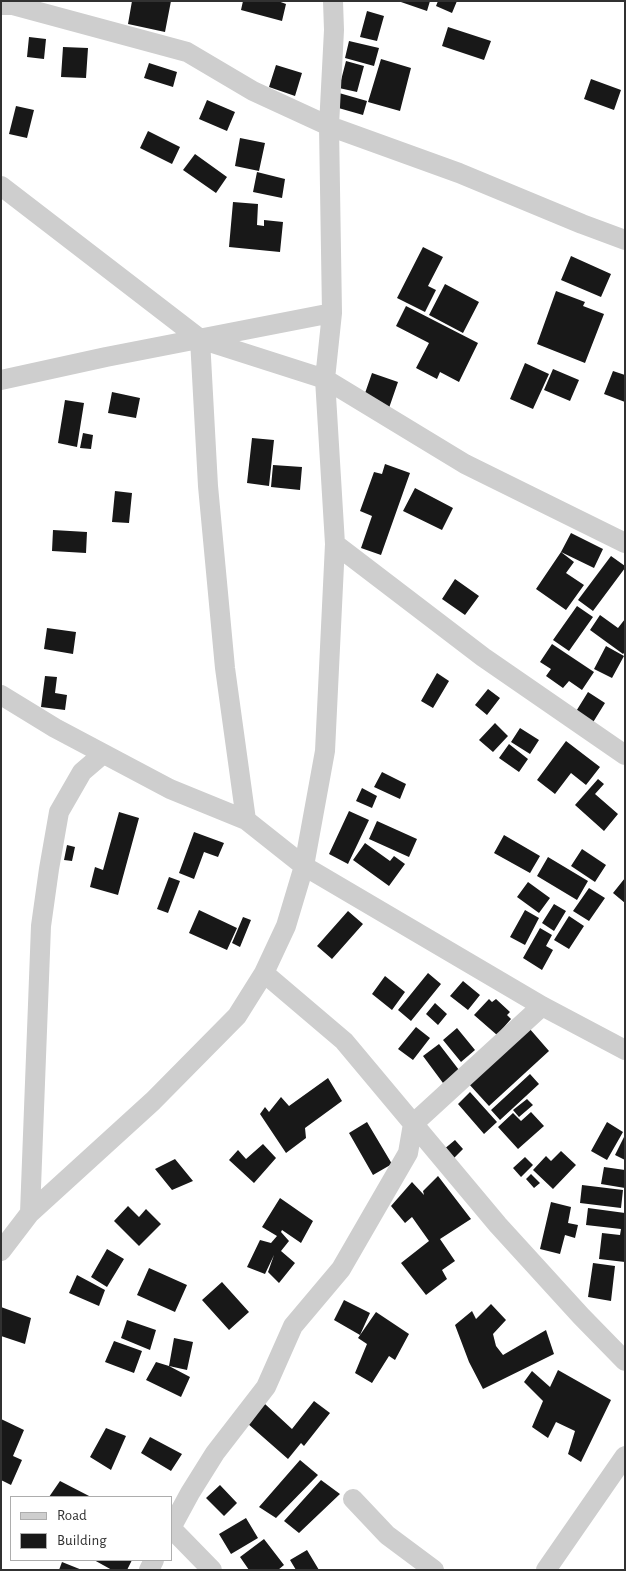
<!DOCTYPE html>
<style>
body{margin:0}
#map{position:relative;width:626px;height:1571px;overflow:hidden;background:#fff;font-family:"Alegreya Sans",sans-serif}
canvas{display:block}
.frame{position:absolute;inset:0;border:2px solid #313131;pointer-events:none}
.legend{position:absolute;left:10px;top:1496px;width:162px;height:65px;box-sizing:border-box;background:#fff;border:1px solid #adadad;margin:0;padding:6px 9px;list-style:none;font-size:15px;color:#313131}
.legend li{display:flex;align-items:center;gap:10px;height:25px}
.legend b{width:25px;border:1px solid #adadad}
</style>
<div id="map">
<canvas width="626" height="1571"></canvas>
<div class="frame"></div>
<ul class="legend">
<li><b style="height:6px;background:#cecece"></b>Road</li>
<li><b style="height:14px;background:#181818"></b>Building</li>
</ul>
</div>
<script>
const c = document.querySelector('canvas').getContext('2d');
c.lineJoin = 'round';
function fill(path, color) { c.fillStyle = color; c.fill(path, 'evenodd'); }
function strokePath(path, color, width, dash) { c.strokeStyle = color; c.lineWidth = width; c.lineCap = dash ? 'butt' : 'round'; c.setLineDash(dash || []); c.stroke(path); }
fill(new Path2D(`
 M132,1H171L165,32L128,24Z
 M243,1H278L286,4L282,21L241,10Z
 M398,1H430L427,11Z
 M438,1H457L452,13L436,6Z
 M367,11L384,16L377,41L360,37Z
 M448,27L491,41L484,60L442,46Z
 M29,37L46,39L44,59L27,57Z
 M349,41L379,48L374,66L345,58Z
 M63,47L88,48L86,78L61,77Z
 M381,59L411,68L400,111L368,102Z
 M346,61L364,66L357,92L339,88Z
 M149,63L177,72L173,87L144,78Z
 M276,65L302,73L295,96L269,87Z
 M591,79L621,90L614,110L584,99Z
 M339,93L367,101L363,115L335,107Z
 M207,100L235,112L227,131L199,119Z
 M16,106L34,110L27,138L9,134Z
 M148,131L180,147L172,164L140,148Z
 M240,138L265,143L259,171L235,166Z
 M195,154L227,177L216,193L183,170Z
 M257,172L285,179L282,198L253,192Z
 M233,202L258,204L257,225L264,226V220L283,222L280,252L229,247Z
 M423,247L443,257L428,286L436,290L425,312L397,298Z
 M571,256L611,274L601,297L561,280Z
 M445,284L479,302L463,333L429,315Z
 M556,291L585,302L583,306L604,314L585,363L537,344Z
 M406,306L478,343L459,382L440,372L437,379L416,368L429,343L396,326Z
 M525,363L549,374L533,409L510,399Z
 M553,369L579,380L570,401L544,390Z
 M613,371L625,375V402L604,394Z
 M372,373L398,382L389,408L363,399Z
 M112,392L140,398L136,418L108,413Z
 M65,400L84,403L77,447L58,443Z
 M83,433L93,435L91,449L80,448Z
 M252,438L274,440L269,486L247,483Z
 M385,464L410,473L381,555L361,548L372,516L360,511L374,472L382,474Z
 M273,465L302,467L300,490L271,487Z
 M415,488L453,508L442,530L403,511Z
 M115,491L132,493L129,523L112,522Z
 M53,530L87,532L86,553L52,551Z
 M571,533L603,549L594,568L561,552Z
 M561,552L574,562L566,573L584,585L566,610L536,589Z
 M611,556L625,566V568L593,611L578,600Z
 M455,579L479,596L465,615L442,599Z
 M577,606L593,617L569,651L553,640Z
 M600,615L618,628L625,619V652L623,654L590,630Z
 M47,628L76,632L73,654L44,649Z
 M552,644L594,672L582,690L569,681L563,688L546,676L551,669L540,662Z
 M606,646L624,656L612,678L594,669Z
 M437,673L449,681L433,708L421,701Z
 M45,676L57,677L55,693L67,695L65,710L41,707Z
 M488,689L500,698L487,715L475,705Z
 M588,692L605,703L592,724L575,713Z
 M495,723L508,736L493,752L479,740Z
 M520,728L539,740L530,754L511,742Z
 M566,741L600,767L586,785L571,773L555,794L537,780Z
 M509,744L528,759L519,772L499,758Z
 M382,772L406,784L400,799L374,787Z
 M598,779L604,784L595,794L618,814L604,831L575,805Z
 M362,788L377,796L372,808L356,801Z
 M349,811L369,820L348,864L329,854Z
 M119,812L139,818L118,895L90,887L95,867L103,870Z
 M377,821L417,839L409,857L369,839Z
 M194,832L224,843L218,857L204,852L194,879L179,873Z
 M504,835L540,856L530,873L494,853Z
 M365,843L390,861L394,856L405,864L389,886L353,860Z
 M67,845L75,847L72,861L64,860Z
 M582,849L606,865L595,882L571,866Z
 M548,857L588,881L577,900L537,876Z
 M169,877L180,881L168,913L157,909Z
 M625,878V903L613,893Z
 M528,882L550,898L539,913L517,897Z
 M589,888L605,898L589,921L573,911Z
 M554,904L566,911L554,931L542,923Z
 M199,910L237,928L227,950L189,933Z
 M525,910L539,918L525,945L510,937Z
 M348,911L363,924L332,959L317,946Z
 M569,916L584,926L569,949L554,940Z
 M243,917L251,920L240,947L232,943Z
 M540,928L552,935L546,946L553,950L542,970L523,958Z
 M428,973L441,984L411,1021L398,1010Z
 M385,976L405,992L392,1010L372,994Z
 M463,981L480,995L468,1010L450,996Z
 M489,999L492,1002L496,999L510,1012L507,1015L511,1019L497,1035L474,1015Z
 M435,1003L447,1014L438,1025L426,1014Z
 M416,1027L430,1038L413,1060L398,1049Z
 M457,1028L475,1050L461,1062L443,1040Z
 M529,1028L549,1051L489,1106L468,1083Z
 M439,1044L459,1070L443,1083L423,1056Z
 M530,1074L539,1084L500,1120L491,1110Z
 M328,1078L342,1101L305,1128L306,1138L286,1153L260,1114L265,1107L269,1112L281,1097L289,1106Z
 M470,1092L497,1122L484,1134L458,1104Z
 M527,1099L533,1105L519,1117L513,1110Z
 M531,1112L544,1126L518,1149L498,1127L513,1113L521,1121Z
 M367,1122L392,1164L373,1175L349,1133Z
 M607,1122L623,1132L607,1160L591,1151Z
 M625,1135V1160L615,1155Z
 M455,1140L463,1149L452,1160L443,1150Z
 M263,1144L276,1158L254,1183L229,1160L238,1150L246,1159Z
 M561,1151L576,1165L553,1189L533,1170L546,1156L551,1161Z
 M525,1157L533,1165L521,1177L513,1168Z
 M175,1159L193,1181L172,1190L155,1169Z
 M604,1167L625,1170V1188L601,1184Z
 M531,1174L540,1183L534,1188L526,1179Z
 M438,1176L471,1219L440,1239L455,1261L442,1270L447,1279L426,1295L401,1263L429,1241L412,1217L405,1223L391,1206L412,1182L424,1195L423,1191Z
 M582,1185L623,1190L621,1208L580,1203Z
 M280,1198L313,1221L301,1243L282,1230L281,1232L289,1241L281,1251L295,1263L279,1283L268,1272L274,1255L265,1274L247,1267L260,1240L271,1243L277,1236L262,1227Z
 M551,1202L571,1207L568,1223L578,1225L575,1238L565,1235L560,1254L540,1249Z
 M128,1206L139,1217L146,1209L161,1224L139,1246L114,1221Z
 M588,1208L625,1213V1262L599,1259L602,1233L620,1235L621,1229L586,1225Z
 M107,1249L124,1259L107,1287L91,1277Z
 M593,1263L615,1266L611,1301L588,1297Z
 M149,1268L187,1285L175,1312L137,1295Z
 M77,1275L105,1290L99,1306L69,1293Z
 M222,1282L249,1312L229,1330L202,1300Z
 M344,1300L370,1313L360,1335L334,1320Z
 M491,1304L506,1320L493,1334L496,1346L503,1355L546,1330L554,1354L483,1389L469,1362L455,1325L472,1311L476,1319Z
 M1,1307L31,1318L25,1344L1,1336Z
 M376,1312L409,1334L395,1360L389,1356L372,1383L355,1373L367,1344L358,1338Z
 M127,1320L156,1330L150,1350L121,1338Z
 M174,1338L193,1342L187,1370L169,1366Z
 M114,1341L142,1351L134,1373L105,1362Z
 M156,1362L169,1366L190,1377L181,1397L146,1380Z
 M558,1370L611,1400L581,1462L568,1454L575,1431L556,1422L548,1438L532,1427L543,1401L524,1382L532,1371L550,1387Z
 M314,1401L330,1413L304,1446L301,1443L288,1459L247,1423L265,1404L292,1429Z
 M1,1419L24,1430L13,1456L22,1460L11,1485L1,1480Z
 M106,1428L126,1436L111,1470L90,1457Z
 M150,1437L182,1454L171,1471L141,1453Z
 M300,1460L318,1475L276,1518L259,1507Z
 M321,1480L340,1494L299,1533L284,1521Z
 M60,1481L91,1497H49Z
 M220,1485L237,1503L224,1516L206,1498Z
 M246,1518L258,1538L231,1554L219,1534Z
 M264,1539L284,1565L278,1570H249L240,1557Z
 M307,1550L319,1570H296L290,1560Z
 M94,1560H132L127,1570H112Z
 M62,1562L82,1570H59Z`), '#181818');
strokePath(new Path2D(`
 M1,5H13L187,52L253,91L329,126L459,173L582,224L625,240
 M1,186L200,339L325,379L465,464L625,543
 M200,339L208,486L225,668L246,820
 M1,380L106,357L332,313
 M335,544L483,657L625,755
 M1,695L55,728L170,789L246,820L304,866L542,1006L625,1050
 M264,973L344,1041L498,1225L581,1316L625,1361
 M30,1213L41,926L49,869L59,812L82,772L103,754
 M1,1251L30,1213L153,1101L237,1016L264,973L286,926L304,866L325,751L335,544L325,379L332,313L329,126L334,30L333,1
 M353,1499L387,1535L434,1570
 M171,1528L190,1493L215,1453L266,1387L293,1326L341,1269L408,1153L413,1124L542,1006
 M171,1528L212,1570
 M149,1570L154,1560
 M546,1570L625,1456`), '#cecece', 20);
</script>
